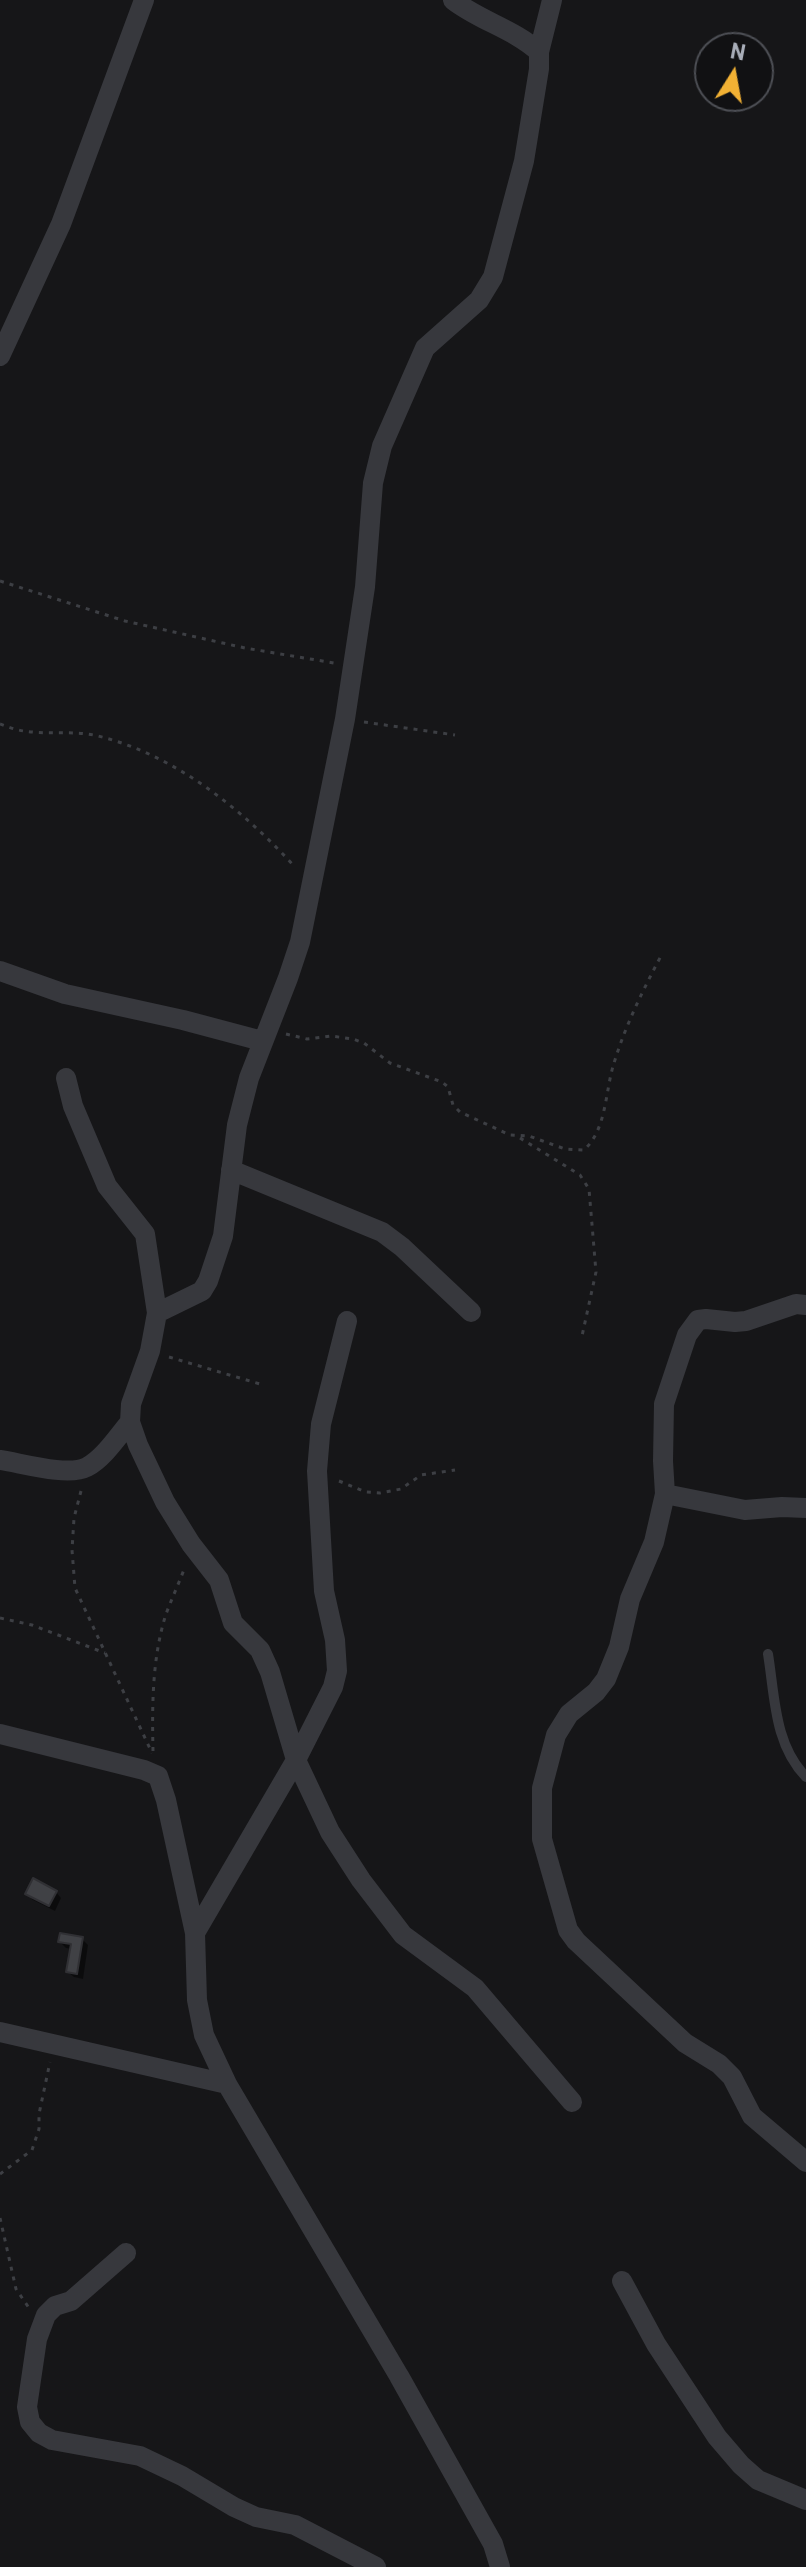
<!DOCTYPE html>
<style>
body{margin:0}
#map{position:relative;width:806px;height:2567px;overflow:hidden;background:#161618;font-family:Barlow,sans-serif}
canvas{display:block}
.north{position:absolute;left:694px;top:32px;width:80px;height:80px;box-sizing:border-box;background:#111113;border:2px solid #4d4f55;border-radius:50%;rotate:11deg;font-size:22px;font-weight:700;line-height:32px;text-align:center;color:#a8adb8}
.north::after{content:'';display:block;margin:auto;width:28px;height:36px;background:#f2b134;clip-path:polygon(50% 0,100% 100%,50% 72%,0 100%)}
</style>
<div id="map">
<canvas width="806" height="2567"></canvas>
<div class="north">N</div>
</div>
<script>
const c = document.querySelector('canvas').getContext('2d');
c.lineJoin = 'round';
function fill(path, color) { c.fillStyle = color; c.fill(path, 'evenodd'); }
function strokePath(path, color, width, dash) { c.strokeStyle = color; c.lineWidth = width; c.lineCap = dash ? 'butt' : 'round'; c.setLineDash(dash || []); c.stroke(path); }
fill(new Path2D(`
 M56,1892L61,1898L55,1911L33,1900L27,1894Z
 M82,1939L88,1945L83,1979L74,1977L68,1972L72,1949L66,1948L60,1942Z`), '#0007');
const building = new Path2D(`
 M33,1878L57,1891L49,1906L25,1894Z
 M60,1933L83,1937L77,1974L66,1972L71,1944L58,1942Z`);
fill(building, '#404145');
strokePath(building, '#303034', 2);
strokePath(new Path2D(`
 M0,581L125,621L245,648L334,663
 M364,722L455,735
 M0,724C8,727 16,730 24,731C48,735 74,730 98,736C175,755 242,809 295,867
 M286,1034L307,1039L331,1036L353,1039L364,1043L390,1063L442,1082L448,1087L453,1105L460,1112L510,1135L529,1136L565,1149L584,1150C607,1129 605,1091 614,1063C626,1024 643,990 662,954
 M520,1138L580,1175L589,1189L596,1272L582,1336
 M169,1357L260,1384
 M339,1481L366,1492L380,1493L401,1489L421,1475L455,1470
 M81,1491L74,1518L72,1550L75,1588L152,1753
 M0,1618L32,1625L105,1653
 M153,1751C152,1706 152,1658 166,1614C172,1598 179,1583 185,1567
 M0,2174L32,2150L39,2129V2114L50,2062
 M0,2218L16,2289L29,2308`), '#3d3f44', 3, [4, 6]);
strokePath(new Path2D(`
 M768,1654C775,1697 774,1744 806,1777`), '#37383d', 10);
strokePath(new Path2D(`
 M539,52L552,0
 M0,356L61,224L144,0
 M0,971L65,994L183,1020L262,1041
 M66,1078L73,1106L107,1186L145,1234L157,1313L150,1351L131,1404L130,1422L138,1445L165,1502L191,1544L219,1580L233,1623L260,1650L270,1672L296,1760L330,1832L361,1880L403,1935L475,1988L572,2102
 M231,1170L382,1232L402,1247L471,1312
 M806,1305L796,1304L746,1321L735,1322L706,1319L698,1320L687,1335L664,1404L663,1461L665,1494L654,1542L630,1599L619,1647L606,1679L596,1692L569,1714L556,1735L542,1788V1839L568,1930L576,1941L685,2043L719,2064L732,2077L752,2116L806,2162
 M157,1313L202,1291L208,1281L223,1236L237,1125L249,1078L288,978L300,942L345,719L365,587L373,483L382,446L425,348L479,300L493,277L524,161L539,69V52C514,29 480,21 453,0
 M0,1460C21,1463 68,1477 87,1467C104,1458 118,1436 130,1422
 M665,1494L745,1510L782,1507L806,1508
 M0,1734L144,1770L158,1776L166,1800L195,1933L197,2000L204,2035L227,2084L399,2376L493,2544L500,2567
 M195,1933L296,1760L333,1687L337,1671L335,1640L324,1591L317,1471L321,1424L347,1321
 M0,2032L227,2084
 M126,2253L71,2301L55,2306L46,2315L37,2339L27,2407L30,2422L39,2433L52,2440L140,2456L182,2476L234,2507L256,2517L295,2525L376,2567
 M622,2281L656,2344L717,2437L741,2465L758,2480L806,2500`), '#37383d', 20);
</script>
